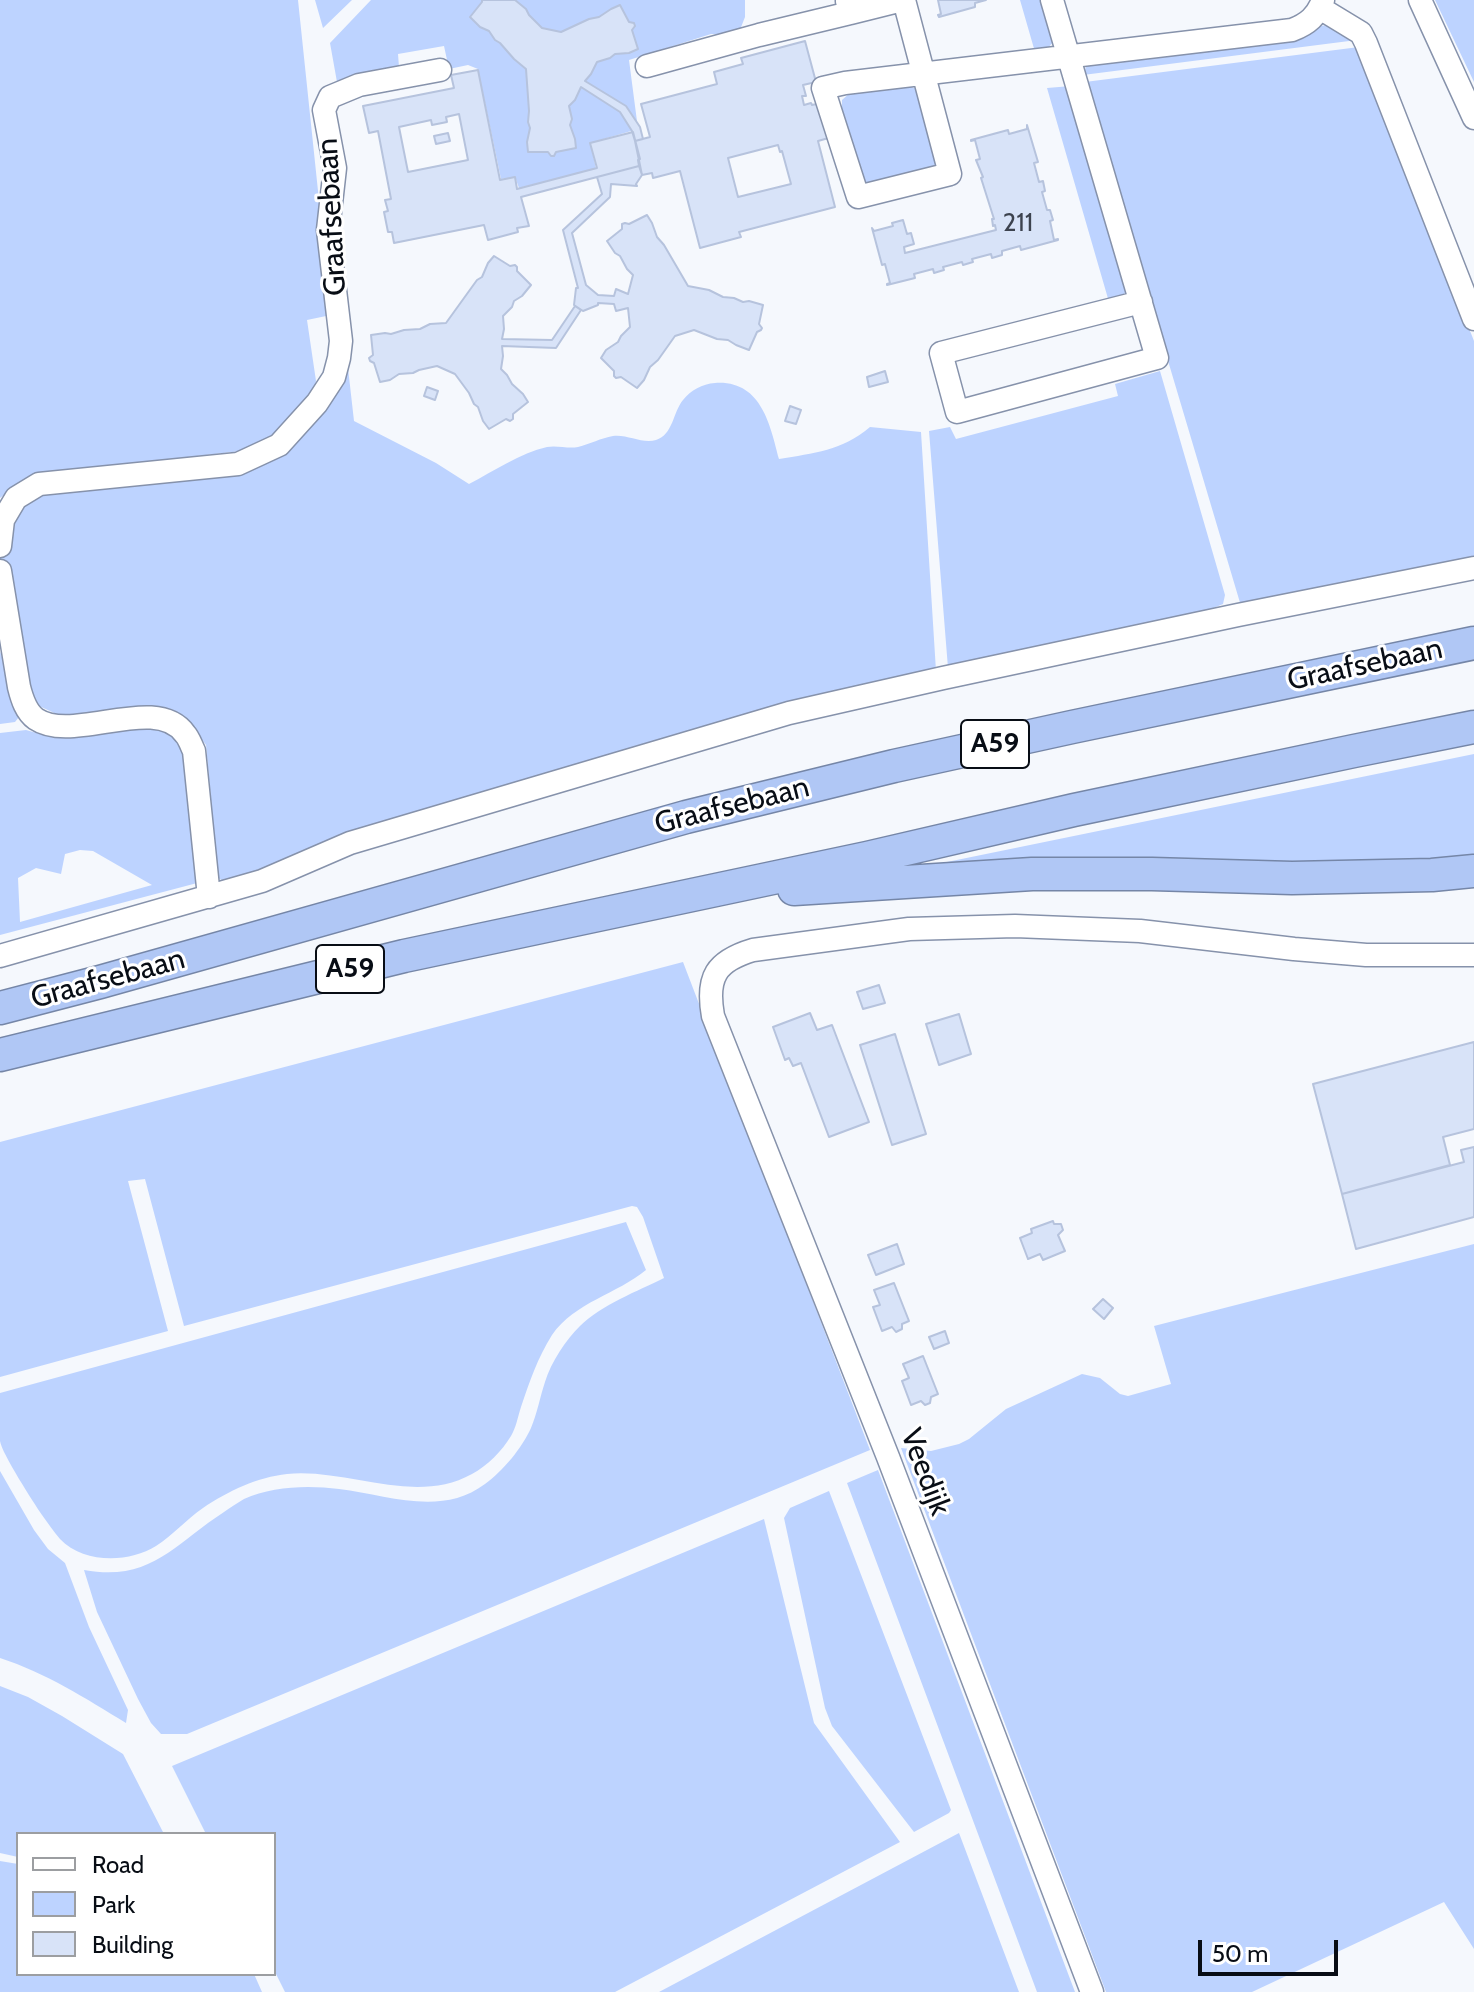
<!DOCTYPE html>
<style>
body{margin:0}
#map{position:relative;width:1474px;height:1992px;overflow:hidden;background:#f5f8fd;font-family:Cabin,sans-serif}
canvas{display:block}
.legend{position:absolute;left:16px;top:1832px;width:260px;height:144px;box-sizing:border-box;background:#fff;border:2px solid #9c9ea1;margin:0;padding:10px 14px;list-style:none;font-size:24px;color:#080d15}
.legend li{display:flex;align-items:center;gap:16px;height:40px}
.legend b{width:40px;border:2px solid #9c9ea1}
.scale{position:absolute;left:1198px;top:1940px;width:140px;height:36px;box-sizing:border-box;border:4px solid #080d15;border-top:0;padding-left:10px;font-size:24px;line-height:28px;white-space:nowrap;color:#080d15;-webkit-text-stroke:6px #fff;paint-order:stroke}
</style>
<div id="map">
<canvas width="1474" height="1992"></canvas>
<ul class="legend">
<li><b style="height:10px;background:#fff"></b>Road</li>
<li><b style="height:22px;background:#bdd3ff"></b>Park</li>
<li><b style="height:22px;background:#d8e3f8"></b>Building</li>
</ul>
<div class="scale">50 m</div>
</div>
<script>
const c = document.querySelector('canvas').getContext('2d');
c.lineJoin = 'round';
function fill(path, color) { c.fillStyle = color; c.fill(path, 'evenodd'); }
function strokePath(path, color, width, dash) { c.strokeStyle = color; c.lineWidth = width; c.lineCap = dash ? 'butt' : 'round'; c.setLineDash(dash || []); c.stroke(path); }
function label(font, color, halo, rows, align = 'center') {
  c.font = font + ' Cabin,sans-serif'; c.lineWidth = 6; c.setLineDash([]); c.textBaseline = 'middle'; c.strokeStyle = halo; c.fillStyle = color; for (const [text, x, y, turn = 0] of rows) {
    c.save(); c.translate(x, y); c.rotate((+turn || 0) * Math.PI / 180); c.textAlign = isNaN(turn) ? turn : align; if (halo) c.strokeText(text, 0, 0); c.fillText(text, 0, 0); c.restore();
  }
}
fill(new Path2D(`
 M0,0H298L331,315L307,320L316,381L313,395L277,434L257,446L241,451L48,473L18,484L0,498Z
 M315,0H352L323,28Z
 M371,0H745V17L738,35L711,34L629,60L638,129L590,143L596,168L519,188L515,177L501,179L478,69L468,65L449,69L444,46L398,54L399,67L337,82L330,43Z
 M1020,0H1045L1055,40L1047,49L1035,52Z
 M1435,0H1474V82Z
 M1331,24L1357,40L1083,75L1086,67L1095,63L1302,37L1321,26Z
 M1359,47L1474,341V558L1241,606L1085,82Z
 M905,85L917,89L936,164L927,173L869,187L859,176L842,109V100L851,92Z
 M1071,86L1128,289L1121,298L1109,302L1047,88Z
 M348,368L354,421L436,463L469,484C494,471 520,453 547,447C557,445 568,449 578,447C590,444 601,438 613,436C627,434 642,444 656,440C673,435 673,412 683,400C691,390 702,384 715,383C761,380 770,424 779,459C814,453 842,451 870,427L921,432L936,671L795,704L590,760L383,824L231,885L218,878L206,745L184,716L173,712L61,716L39,706L29,691L0,574V531L39,491L248,467L344,377Z
 M1160,371L1225,595L1223,604L1211,609L948,668L929,431L950,427L956,439L1118,396L1115,384Z
 M0,651L18,707L19,717L15,722L0,724Z
 M150,725L181,738L201,882L0,935V733L26,730L44,735ZM80,850L93,851L152,885L20,922L18,878L36,868L61,874L65,854Z
 M1474,754V858L903,871Z
 M683,962L870,1450L187,1734H161L151,1723L138,1699L97,1612L84,1570C151,1582 173,1545 224,1512C230,1508 237,1503 244,1499C272,1486 309,1485 339,1489C388,1495 441,1517 485,1484C503,1471 522,1448 531,1428C537,1414 540,1397 545,1382C551,1362 566,1340 580,1326C601,1305 638,1291 664,1278L643,1217L637,1207L632,1206L184,1326L145,1179L128,1181L168,1331L0,1377V1142Z
 M626,1222L646,1270C617,1294 575,1302 552,1335C538,1357 529,1383 521,1407C518,1416 516,1428 511,1436C502,1451 487,1466 472,1474C414,1506 348,1468 287,1474C258,1477 228,1491 203,1508C187,1519 173,1535 156,1546C129,1563 84,1564 60,1539C54,1532 48,1523 42,1515C34,1503 2,1454 0,1441C0,1426 0,1408 0,1393Z
 M1474,1244V1949L1444,1902L1252,1992H1106L901,1448L931,1451L959,1444L969,1439L1006,1409L1082,1374L1100,1378L1120,1394L1128,1396L1171,1384L1154,1326Z
 M878,1470L1075,1992H1037L847,1483Z
 M0,1471L34,1530L48,1549L65,1563L89,1627L128,1710L126,1723C85,1698 46,1673 0,1658Z
 M829,1491L951,1810L949,1813L914,1832L832,1726L825,1708L784,1518L790,1508Z
 M764,1519L814,1723L900,1842L615,1992H285L274,1970V1834H206L172,1766Z
 M0,1686L28,1697L62,1716L123,1754L164,1834H18V1857L0,1853Z
 M959,1833L1019,1992H659Z
 M0,1861L18,1864V1974H254L262,1992H0Z`), '#bdd3ff');
const building = new Path2D(`
 M482,0H515L526,9L529,15L542,28L561,32L589,19L599,17L611,9L620,5L629,22L634,23L635,26L632,30L638,49L629,53L615,54L610,58L597,62L591,74L585,81L626,106L640,127L643,139L635,141L632,131L620,112L581,87L575,100L569,106L572,119L570,125L575,139L576,148L556,152L554,156H551L548,152H528L527,142L530,128L528,122L529,111L526,69L514,59L500,43L495,40L489,31L480,27L470,17L482,2Z
 M938,0H986L975,3V7L939,17L938,15L941,14Z
 M805,41L816,82L803,85L806,96H802L804,105L811,103L812,105L830,101L839,135L818,141L835,207L739,232L741,237L700,248L680,171L653,178L652,173L642,175L635,141L650,137L641,104L717,84L714,72L743,64L741,58ZM778,145L780,152L782,151L791,184L738,197L728,158Z
 M478,70L500,180L515,177L517,189L597,168L590,143L633,132L640,159L638,160L639,166L521,197L529,226L517,228L518,232L488,240L484,225L394,243L392,232H388L384,212L388,211L385,200L391,199L378,131L369,133L363,106L454,88L451,75ZM459,114L468,160L408,172L399,127L431,120L432,125L447,122L446,117Z
 M1027,125L1038,162L1034,163L1039,182L1043,181L1045,191L1042,192L1047,210H1050L1053,220L1050,221L1054,240L1058,239V240L1021,250L1020,246L1002,251V255L992,258L991,254L972,259L973,262L963,265L962,262L943,267L944,270L934,273L933,269L914,274L915,278L887,285V284L890,283L885,264L882,265L872,228L874,231L893,226L892,223L903,220L907,234L911,233L914,244L904,247L905,253L996,230L995,225L993,226L992,219H994L981,178L983,177L976,160L980,159L975,140L971,141V140L1008,130L1009,134L1027,129Z
 M448,133L450,141L436,144L434,136Z
 M639,166L642,175L636,184L637,186L611,184L610,197L572,233L586,285L598,295L614,296L616,289L628,294L633,275L627,269L620,256L615,253L607,241L622,229V224L625,223L629,224L647,215L652,223L657,237L664,245L688,286L709,290L723,297L734,298L743,302L749,301L763,305L759,324L762,328L761,330L757,332L749,350L736,345L728,340L717,339L694,330L675,336L658,360L650,367L644,380L637,388L621,377L616,378L614,376V371L601,358L606,350L618,342L621,336L630,327L628,308L616,311L614,304L598,303V305L583,311L574,305L576,288H578L563,230L602,194L597,177Z
 M494,256L510,266L515,265L517,267V271L531,285L522,296L514,301L512,307L503,316L504,329L502,339L552,340L575,306L581,310L556,348L502,346L503,356L501,369L507,375L512,384L523,394L528,402L513,414V419L510,421L506,419L489,429L483,421L478,407L474,404L469,393L455,374L437,366L419,370L413,373L399,374L390,380L380,382L374,363L370,361L369,358L373,355L371,335L385,333L391,334L404,330L420,329L430,324L446,323L477,280L482,277L488,263Z
 M885,371L888,382L869,387L867,377Z
 M427,387L438,391L435,400L424,396Z
 M790,406L801,410L796,424L785,421Z
 M879,985L885,1003L863,1009L857,992Z
 M810,1013L817,1030L832,1025L869,1122L829,1137L801,1063L793,1066L789,1058L785,1060L773,1027Z
 M959,1014L971,1054L939,1065L926,1024Z
 M895,1034L926,1134L892,1145L860,1045Z
 M1474,1042V1129L1443,1137L1450,1165L1342,1194L1313,1084Z
 M1474,1147V1217L1356,1249L1342,1194L1464,1162L1461,1150Z
 M1053,1221L1054,1224H1061L1063,1230L1058,1235L1065,1251L1043,1260L1040,1254L1028,1259L1020,1238L1032,1233L1031,1229Z
 M897,1244L904,1264L876,1275L868,1255Z
 M894,1283L909,1321L902,1324V1329L896,1332L892,1327L882,1331L873,1307L880,1305L874,1290Z
 M1103,1299L1113,1308L1104,1319L1093,1309Z
 M945,1331L949,1343L934,1349L929,1337Z
 M923,1356L938,1394L931,1397L930,1403L925,1405L921,1401L911,1405L902,1381L909,1378L903,1364Z`);
fill(building, '#d8e3f8');
strokePath(building, '#b6c3dd', 2);
const minor = new Path2D(`
 M904,0L950,174L858,197L823,88L845,83L1292,30C1308,24 1317,16 1323,0
 M1052,0L1157,358L957,412L941,353L1141,302
 M1420,0L1474,118
 M847,1L850,13L902,0
 M1320,8L1361,33L1366,43L1474,319
 M647,66L759,35L850,13
 M0,546L3,520L16,498L39,484L238,464L279,445L317,403L334,377L339,358L341,341L328,230L335,168L324,110L330,97L359,85L440,70
 M0,571L19,687C22,699 26,712 36,719C73,744 156,693 185,734C189,738 191,745 194,751L209,897
 M0,956L262,881L350,843L789,713L943,678L1238,615L1474,568
 M1092,1992L888,1457L713,1016C706,977 716,961 753,950L909,929L1015,926L1140,931L1294,949L1366,955H1474`);
const highway = new Path2D(`
 M794,889L1032,874H1152L1292,878L1432,875L1474,871
 M0,1008L100,982L686,817L894,766L1072,727L1474,643
 M0,1055L404,956L867,858L1074,810L1354,751L1474,727`);
strokePath(minor, '#8692ab', 25);
strokePath(highway, '#7586a7', 35);
strokePath(minor, '#fff', 22);
strokePath(highway, '#b0c7f5', 32);
label('26px', '#3c424e', null, [
 ["211",1018,223]
]);
for (const [x, y, w] of [
 [995,744,68],
 [350,969,68]
]) { const box = new Path2D(); box.roundRect(x - w / 2, y - 24, w, 48, 6); c.fillStyle = '#fff'; c.fill(box); strokePath(box, '#080d15', 2); }
label('bold 28px', '#080d15', null, [
 ["A59",995,744],
 ["A59",350,969]
]);
label('30px', '#080d15', '#fff', [
 ["Graafsebaan",332,217,-93],
 ["Graafsebaan",1365,665,-12],
 ["Graafsebaan",732,806,-14],
 ["Graafsebaan",108,979,-15],
 ["Veedijk",925,1472,69]
]);
</script>
